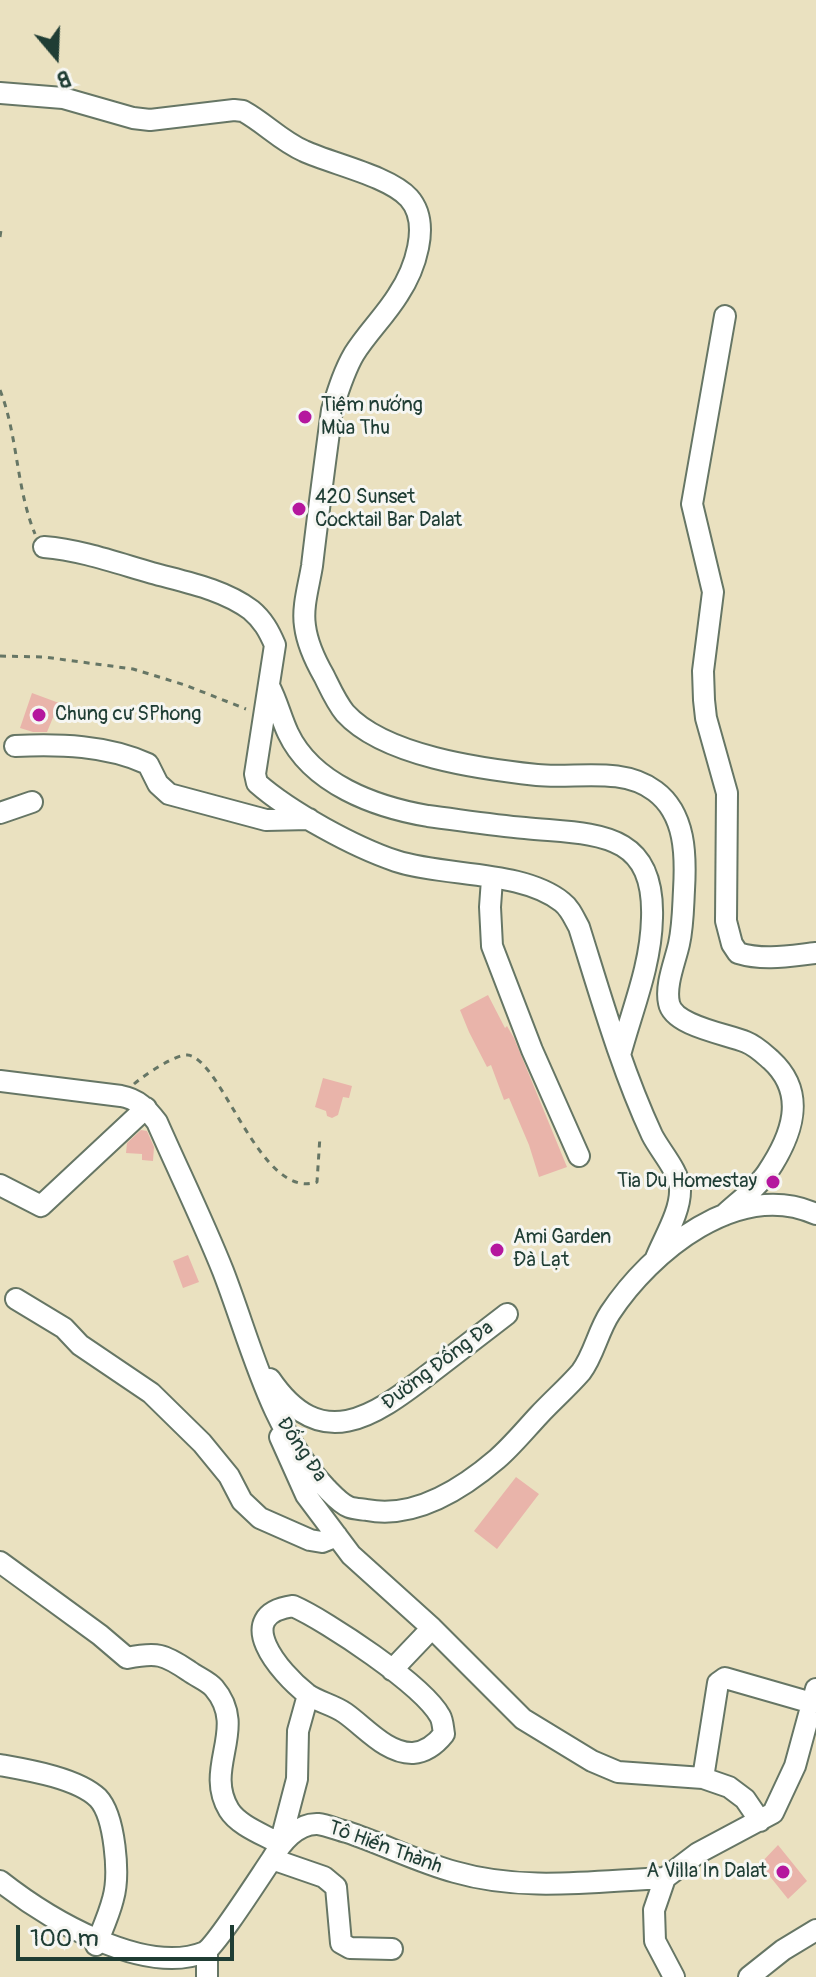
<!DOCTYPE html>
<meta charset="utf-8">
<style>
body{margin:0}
#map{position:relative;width:816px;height:1977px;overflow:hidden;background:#eae1c0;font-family:Pangolin,sans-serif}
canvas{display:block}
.north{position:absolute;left:16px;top:16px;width:80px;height:80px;-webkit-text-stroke:6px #f6f6f2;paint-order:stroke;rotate:161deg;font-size:22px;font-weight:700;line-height:32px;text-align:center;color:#1f3d34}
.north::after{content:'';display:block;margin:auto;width:28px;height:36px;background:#1f3d34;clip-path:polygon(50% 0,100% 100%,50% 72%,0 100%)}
.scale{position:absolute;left:16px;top:1925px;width:218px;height:36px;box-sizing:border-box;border:4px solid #1f3d34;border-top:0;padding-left:10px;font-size:24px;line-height:28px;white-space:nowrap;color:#1f3d34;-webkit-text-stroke:6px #f6f6f2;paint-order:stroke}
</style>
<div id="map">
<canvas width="816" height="1977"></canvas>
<div class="north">B</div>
<div class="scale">100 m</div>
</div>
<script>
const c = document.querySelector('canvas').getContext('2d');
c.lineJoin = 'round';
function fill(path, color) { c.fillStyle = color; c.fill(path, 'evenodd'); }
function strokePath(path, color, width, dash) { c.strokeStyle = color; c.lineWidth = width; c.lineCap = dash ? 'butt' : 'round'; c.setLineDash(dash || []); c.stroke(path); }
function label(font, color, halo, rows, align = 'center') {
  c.font = font + ' Pangolin,sans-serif'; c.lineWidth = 6; c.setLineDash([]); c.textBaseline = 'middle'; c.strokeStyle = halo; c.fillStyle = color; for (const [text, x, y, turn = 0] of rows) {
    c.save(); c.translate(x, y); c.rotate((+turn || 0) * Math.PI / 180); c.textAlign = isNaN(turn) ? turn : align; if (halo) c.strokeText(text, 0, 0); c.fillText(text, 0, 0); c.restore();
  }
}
fill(new Path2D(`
 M32,693L59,703L47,732H33L20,728Z
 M488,995L505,1028L507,1026L514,1038L567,1167L539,1177L529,1145L509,1098L504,1100L491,1065L487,1067L469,1032L460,1010Z
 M323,1078L352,1086L349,1098L343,1097L338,1115L332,1118L327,1116L326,1111L315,1107Z
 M141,1130L147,1131L154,1147L153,1161L142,1160V1154L126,1153L127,1143Z
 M188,1255L199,1282L183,1288L173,1261Z
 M516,1477L539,1494L497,1549L474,1531Z
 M778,1845L807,1881L788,1899L760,1864Z`), '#e9b4aa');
const minor = new Path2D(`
 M0,93L63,98L133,118L150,120L234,110L243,111C265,123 281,141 304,151C332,164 389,176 409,198C432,224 414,271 398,295C385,316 367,333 354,354C344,371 338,391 332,410C325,462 318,514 312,566C309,585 302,607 305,626C307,642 316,662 324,676C330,688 336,702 345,713C384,756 481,769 537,775C575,779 622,766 655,791C686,814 686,856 684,890C683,909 683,926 679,944C675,962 665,985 669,1003C673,1026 727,1034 746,1042C756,1046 763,1053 771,1060C808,1094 792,1136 767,1173C756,1189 738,1202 724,1215
 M725,316L692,504L713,592L703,671L704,700L706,718L727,793L726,921L732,944L738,953C764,961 789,956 816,953
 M44,547C81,550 117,563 152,573C185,582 223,589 251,610C263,620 269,631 275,645L255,774L257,783C290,812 354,847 396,861C445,877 522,870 562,902C570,908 574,918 579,927C601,997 621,1068 652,1135C660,1151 679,1171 680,1189C681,1211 664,1238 656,1258
 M269,686C277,701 281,718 288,733C312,784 375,807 428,816C460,820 492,825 525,828C592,835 655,828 652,918C651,966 632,1010 620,1055
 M15,746C59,744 107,745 148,764L158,784L169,794L266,820L309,819
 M0,813L32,802
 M492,879L490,907L492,946L532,1050L579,1156
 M0,1081L121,1096C138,1099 147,1109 157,1122C179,1172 203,1221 223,1271C252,1346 269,1427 326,1488C332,1494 341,1504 349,1507C354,1509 361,1509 367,1510C414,1519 462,1489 497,1459C512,1446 525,1430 539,1415C552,1401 568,1387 581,1372C594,1355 598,1331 610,1313C651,1251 738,1179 816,1214
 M0,1185L41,1206L146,1108
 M16,1299L64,1328L80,1345L151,1393L202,1443L229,1476L242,1501L260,1518L310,1540L322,1542L337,1536
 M270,1379C321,1454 373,1417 429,1374C455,1354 481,1334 507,1314
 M280,1437L306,1495L351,1555L432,1628L523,1719L592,1761L618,1772L703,1778L729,1787L745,1799L760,1821
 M0,1562L100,1635L127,1658C157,1652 164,1654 189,1671C197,1677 208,1681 214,1688C249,1729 203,1767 229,1810C239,1826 265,1835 280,1844L297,1779L298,1731L308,1695
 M293,1606C327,1621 423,1685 440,1716C443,1721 443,1729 444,1734C436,1744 426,1752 413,1753C387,1754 365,1727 345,1713C334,1705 318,1702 307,1694C280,1673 230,1615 293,1606Z
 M392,1670L432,1628
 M0,1765C28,1770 77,1778 98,1798C115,1816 120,1875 113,1899C109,1915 102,1930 96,1945
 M703,1778L718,1683L725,1678L812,1703
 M272,1859L324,1877L336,1887L341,1943L350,1948L392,1949
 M0,1881C47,1918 144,1977 205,1952C217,1944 261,1875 272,1859C281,1843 297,1823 318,1824C327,1825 338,1830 347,1832C383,1844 418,1862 455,1872C524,1892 594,1881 665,1878
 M207,1951V1977
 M674,1977L655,1941L654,1910L665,1878L698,1853L773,1813L795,1766L816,1689
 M749,1977L783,1950L816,1930`);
strokePath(minor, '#667665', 24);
strokePath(new Path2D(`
 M0,237L1,230
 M0,390C18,436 16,488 35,534
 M0,656L44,657L133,669L185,685L246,709
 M134,1084C143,1076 177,1053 188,1055C223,1060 260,1201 317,1182L320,1136`), '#667665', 3, [6, 6]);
strokePath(minor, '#fff', 20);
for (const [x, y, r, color] of [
 [305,417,8,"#b5179e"],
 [299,509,8,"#b5179e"],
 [39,715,8,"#b5179e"],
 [773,1182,8,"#b5179e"],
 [497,1250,8,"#b5179e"],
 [783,1872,8,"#b5179e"]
]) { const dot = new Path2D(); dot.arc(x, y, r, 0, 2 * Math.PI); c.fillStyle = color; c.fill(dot); strokePath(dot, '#f6f6f2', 3); }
label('20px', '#1f3d34', '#f6f6f2', [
 ["Tiệm nướng",321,406],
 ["Mùa Thu",321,429],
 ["420 Sunset",315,498],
 ["Cocktail Bar Dalat",315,521],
 ["Chung cư SPhong",55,715],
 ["Tia Du Homestay",757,1182,"right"],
 ["Ami Garden",513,1238],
 ["Đà Lạt",513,1261],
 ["A Villa In Dalat",767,1872,"right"]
], 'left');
label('20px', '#1f3d34', '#f6f6f2', [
 ["Đường Đống Đa",438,1366,-37],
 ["Đống Đa",301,1450,56],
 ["Tô Hiến Thành",385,1848,20]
]);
</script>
